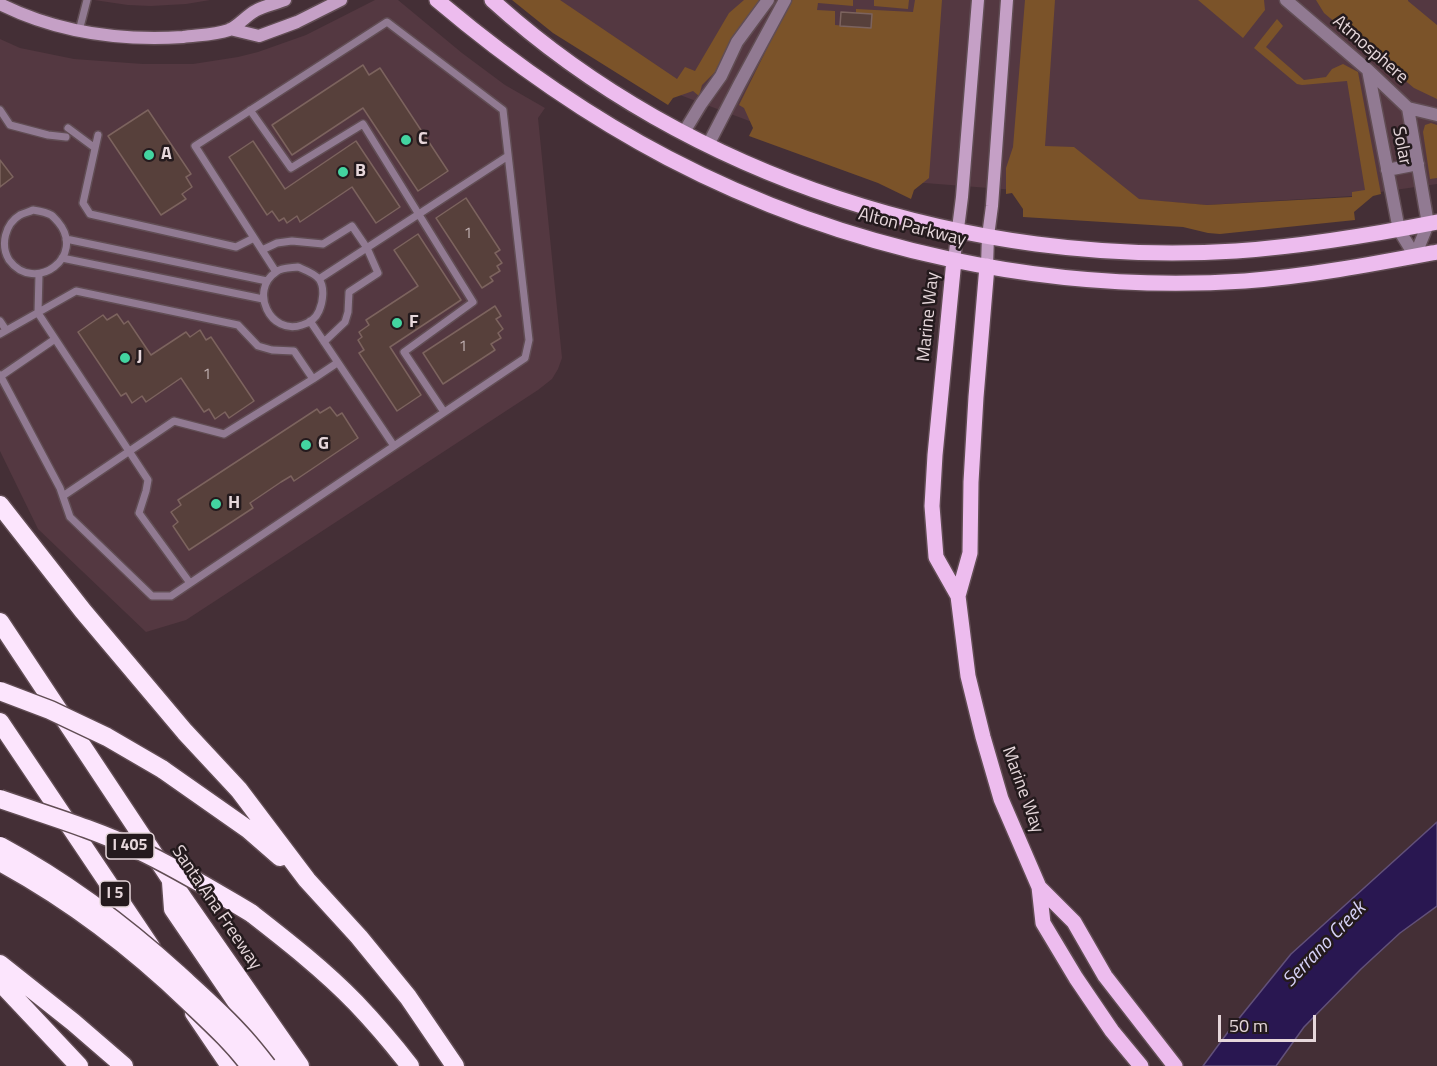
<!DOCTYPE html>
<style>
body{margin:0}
#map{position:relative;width:1437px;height:1066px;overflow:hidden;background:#442f36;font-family:"Titillium Web",sans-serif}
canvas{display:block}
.scale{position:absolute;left:1218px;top:1015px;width:98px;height:27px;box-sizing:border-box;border:3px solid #e6d7db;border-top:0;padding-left:8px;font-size:18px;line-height:21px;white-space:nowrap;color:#e6d7db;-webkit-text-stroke:4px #241a1d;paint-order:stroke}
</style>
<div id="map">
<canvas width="1437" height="1066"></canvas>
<div class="scale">50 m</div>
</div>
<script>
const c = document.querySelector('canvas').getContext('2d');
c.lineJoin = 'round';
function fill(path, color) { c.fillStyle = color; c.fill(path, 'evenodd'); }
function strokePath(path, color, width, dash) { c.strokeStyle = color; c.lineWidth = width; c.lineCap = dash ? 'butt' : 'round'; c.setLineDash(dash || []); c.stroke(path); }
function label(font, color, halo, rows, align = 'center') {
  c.font = font + ' "Titillium Web",sans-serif'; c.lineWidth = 5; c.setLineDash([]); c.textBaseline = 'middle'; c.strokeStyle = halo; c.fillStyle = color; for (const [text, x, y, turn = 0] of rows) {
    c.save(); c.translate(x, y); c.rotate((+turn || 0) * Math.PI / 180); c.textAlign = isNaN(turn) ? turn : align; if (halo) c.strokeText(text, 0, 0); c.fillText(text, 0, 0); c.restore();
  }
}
fill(new Path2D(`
 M94,0H210L186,4L151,6L128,5Z
 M375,0H398L462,53L505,85L545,108L538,118L562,358L558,369L552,379L538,390L186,620L146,632L38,529L0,451V39L20,48L74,59L143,64H193L238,57L258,52L306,35Z
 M532,0H1437V184L1352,196L1207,205L912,182L672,92Z`), '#543841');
fill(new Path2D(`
 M512,0H560L677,79L685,67L695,71L729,13L744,0H765L733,37L715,72L702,85L699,96L693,91L673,98L668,105L553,33Z
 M791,0H853V6L818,3L817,10L835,11V25L871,28L872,15L856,13V9L913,12L915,0H942L929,178L914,190L911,199L878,183L749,136L753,128L744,108L739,105Z
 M874,0H909L908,9L874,6Z
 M1025,0H1055L1045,146L1074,147L1139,199L1207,205L1352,197V192L1365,190L1347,81L1302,85L1297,84L1254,48L1277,19L1283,26L1266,47L1304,80L1326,77L1332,69L1343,64L1358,72L1381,194L1373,196L1354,212L1355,220L1220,234L1208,233L1183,227L1023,217V209L1012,193L1006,194V168L1013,147Z
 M1198,0H1264L1265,10L1243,38Z
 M1316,0H1408V1L1437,25V99L1414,88L1324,13Z
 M1431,123L1437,125V178L1430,179L1423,132L1425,125Z`), '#7b5329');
const water = new Path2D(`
 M1437,822V906L1400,933L1361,969L1304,1027L1276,1066H1203L1228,1032L1291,954Z`);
fill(water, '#291751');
strokePath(water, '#62517a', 1.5);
const building = new Path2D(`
 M841,12L872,14L871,28L840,26Z
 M363,65L369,75L380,68L448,171L418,191L363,108L292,155L272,125Z
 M148,110L191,174L186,177L192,187L182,194L186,199L161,215L108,136Z
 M253,141L285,189L356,141L400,207L376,223L352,187L300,222L297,216L287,223L284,218L279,221L272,211L267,215L229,157Z
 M0,160L13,177L0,187Z
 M466,198L500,250L495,253L502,263L497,266L500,271L490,277L493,281L482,288L436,218Z
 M418,234L461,300L390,347L421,395L397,411L359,353L364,350L358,340L362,337L359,332L369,325L366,320L418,286L394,250Z
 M495,306L501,316L496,319L503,329L498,333L501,338L491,344L495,350L443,384L423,353Z
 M117,314L124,324L128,321L151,355L186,332L190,337L200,330L206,340L211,337L254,401L229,418L225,412L215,419L209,409L204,412L181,378L146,402L142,396L132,403L126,393L121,396L78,332L103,315L107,320Z
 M330,407L337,416L342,413L358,438L294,481L291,476L281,482L250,503L253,508L189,550L173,526L178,522L171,512L181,505L178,500L317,409L320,413Z`);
fill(building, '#57403b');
strokePath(building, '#7c635e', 1.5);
const lane = new Path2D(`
 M79,31L87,0
 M0,110L10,125L48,135L66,137
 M250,110L291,168L363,124L473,302L404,352L444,412
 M68,128L95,148
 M98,135L83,203L90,214L236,247L254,238
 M33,210C39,211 46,212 51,215C53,216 56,220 58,222C87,256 35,295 9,260C0,245 5,224 20,215C24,213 29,212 33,210Z
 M66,239L267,281
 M262,250L277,243L292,241L323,244L352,226L367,248L378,273L349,292L348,312L345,322L324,342
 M62,258L263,299
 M298,267C305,270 314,273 319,279C325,287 323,302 319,311C316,318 309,323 302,325C270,336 249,290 276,272C282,267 291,268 298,267Z
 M39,274L38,313L148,480L146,491L139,513L190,583
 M319,279L508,156
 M0,321L6,330
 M310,321L394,446
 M0,334L76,291L238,325L258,346L272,350L294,351L313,379
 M0,375L60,488L70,517L152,596H171L525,358L529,340L503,110L387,22L195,146L276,272
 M1,376L55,339
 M63,496L174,421L224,434L313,379L337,363`);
const street = new Path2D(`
 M1286,0L1368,70L1408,108L1437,115
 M1368,70L1399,230L1415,256
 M1408,108L1428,224L1415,256
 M684,132L701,104L721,76L737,42L768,0
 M708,145L739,85L785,0
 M1387,170L1418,164`);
const secondary = new Path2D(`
 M0,4C58,33 119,41 183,37C198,35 215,35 229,30C238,26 246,16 255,11C263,6 275,4 285,0
 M230,29L259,36L297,22L341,0
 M954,260L962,197L978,0
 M987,266L988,236L992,206L1007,0`);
const primary = new Path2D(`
 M437,0C508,60 586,115 668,158C844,250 1047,294 1245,281C1310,276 1373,264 1437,252
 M492,0C688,178 973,268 1236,251C1304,246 1371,235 1437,222
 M954,260L935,455L932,506L936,557L958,596
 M987,266L976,397L971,482L970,553L958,596L968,676L983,737L1001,799L1039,887L1043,923L1076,978L1112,1031L1141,1066
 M1039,887L1074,922L1105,976L1175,1066`);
const highway = new Path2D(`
 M0,505L83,611L185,732L239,790L307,880L359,937L408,997L455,1066
 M0,622L185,901L300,1066
 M0,722L151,947
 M162,769L249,830L280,857
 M171,882L173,909L280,1066
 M251,913C287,941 324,970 356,1003C375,1023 393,1044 410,1066
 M0,964L73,1022L124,1066
 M0,982L79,1066
 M194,1013L230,1066`);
strokePath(lane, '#614d54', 10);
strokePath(street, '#614d54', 15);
strokePath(secondary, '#614d54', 15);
strokePath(primary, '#614d54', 18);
strokePath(highway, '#614d54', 21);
strokePath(lane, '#917a92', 7);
strokePath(street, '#917a92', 12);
strokePath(secondary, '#c5a0c6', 12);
strokePath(primary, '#edbcee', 15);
strokePath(highway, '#fce5fd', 18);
const highwayBridge = new Path2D(`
 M0,691L50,710L107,737L162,769
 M0,799C46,815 94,829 138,850C177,868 214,891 251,913
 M0,846C65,881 124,925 178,974C201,995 224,1015 244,1038C252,1047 260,1057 267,1066
 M0,862C70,900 133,948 190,1003C211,1023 233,1043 250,1066`);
strokePath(highwayBridge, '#614d54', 21, []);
strokePath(highwayBridge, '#fce5fd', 18);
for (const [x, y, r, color] of [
 [406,140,6,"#43d4a0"],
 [149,155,6,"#43d4a0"],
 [343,172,6,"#43d4a0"],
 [397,323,6,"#43d4a0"],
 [125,358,6,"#43d4a0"],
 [306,445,6,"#43d4a0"],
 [216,504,6,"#43d4a0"]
]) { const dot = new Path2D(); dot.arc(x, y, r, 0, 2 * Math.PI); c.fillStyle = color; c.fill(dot); strokePath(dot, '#241a1d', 2); }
label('15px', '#c2b1b3', null, [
 ["1",468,234],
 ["1",463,347],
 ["1",207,375]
]);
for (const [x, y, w] of [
 [130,846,48],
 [115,894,30]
]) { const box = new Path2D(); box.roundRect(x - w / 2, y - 13, w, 26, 4.5); c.fillStyle = '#241a1d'; c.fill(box); strokePath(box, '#e6d7db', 1.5); }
label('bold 16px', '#e6d7db', null, [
 ["I 405",130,846],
 ["I 5",115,894]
]);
label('18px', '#e6d7db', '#241a1d', [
 ["Atmosphere",1370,50,41],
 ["Solar",1401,146,79],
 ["Alton Parkway",912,228,14],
 ["Marine Way",929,317,-84],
 ["Marine Way",1022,790,70],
 ["Santa Ana Freeway",216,908,56]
]);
label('bold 18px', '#e6d7db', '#241a1d', [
 ["C",418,140],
 ["A",161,155],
 ["B",355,172],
 ["F",409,323],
 ["J",137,358],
 ["G",318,445],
 ["H",228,504]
], 'left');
label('italic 20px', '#d6d1f6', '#241a1d', [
 ["Serrano Creek",1325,945,-46]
]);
</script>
